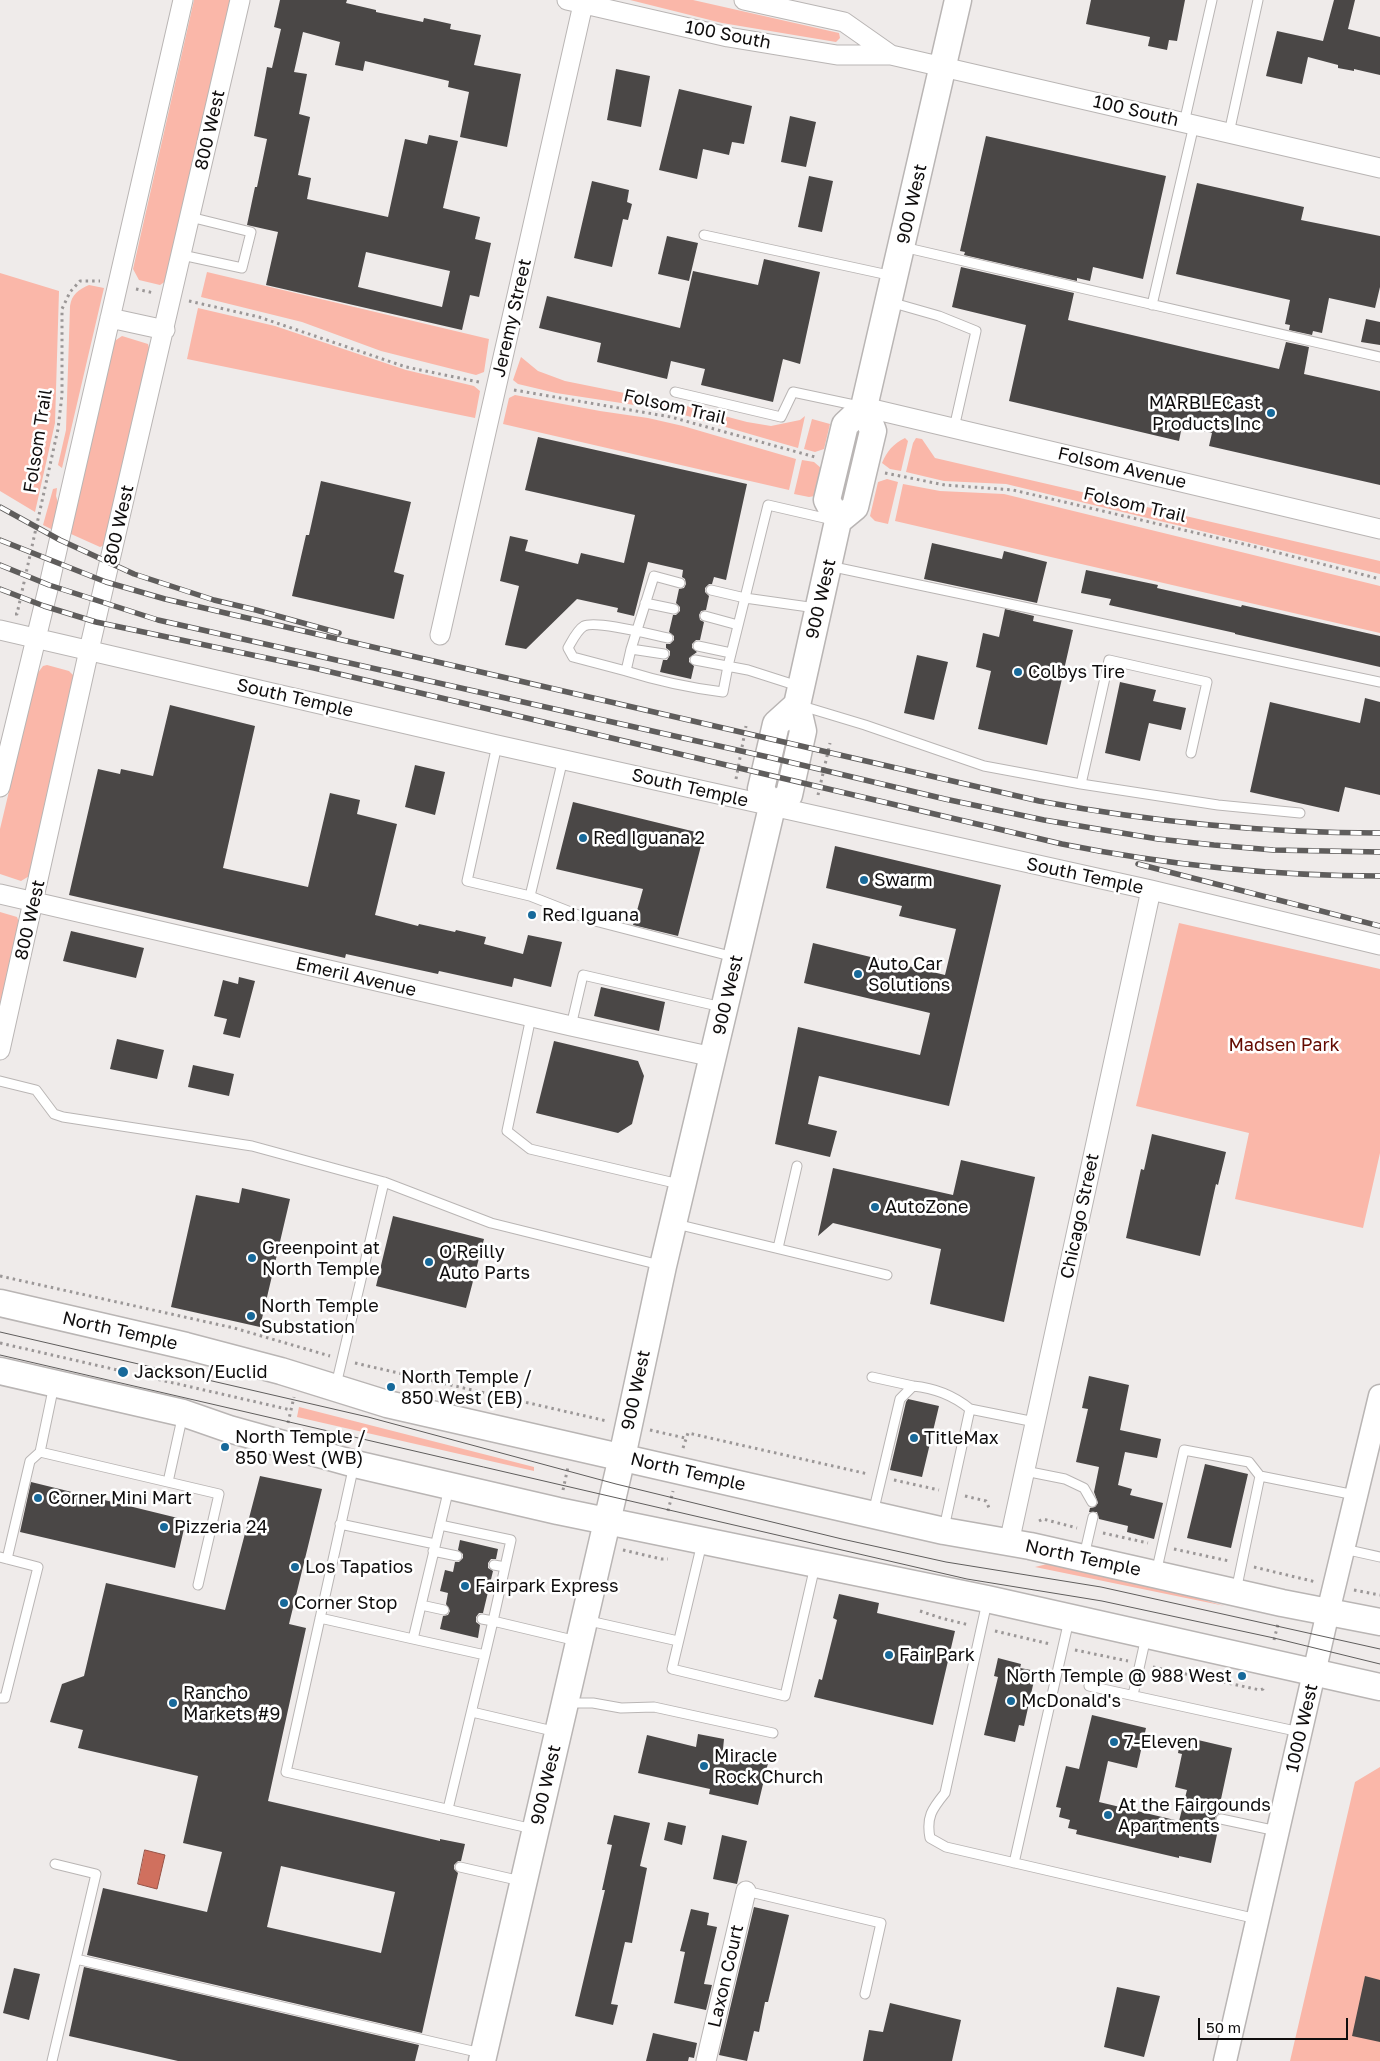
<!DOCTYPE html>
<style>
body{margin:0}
#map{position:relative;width:1380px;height:2061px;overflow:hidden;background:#efebea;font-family:"Golos Text",sans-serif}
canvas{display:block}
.scale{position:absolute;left:1198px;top:2018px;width:150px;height:22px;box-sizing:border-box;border:2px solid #0f0d0d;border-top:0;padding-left:6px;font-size:15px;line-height:18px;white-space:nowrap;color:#0f0d0d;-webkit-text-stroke:4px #fff;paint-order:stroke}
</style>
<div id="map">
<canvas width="1380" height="2061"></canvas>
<div class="scale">50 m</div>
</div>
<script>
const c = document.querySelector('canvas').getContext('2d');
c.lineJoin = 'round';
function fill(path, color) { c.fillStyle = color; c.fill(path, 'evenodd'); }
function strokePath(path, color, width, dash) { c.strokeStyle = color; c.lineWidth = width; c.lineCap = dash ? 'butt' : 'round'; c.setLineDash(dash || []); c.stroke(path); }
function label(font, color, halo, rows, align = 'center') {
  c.font = font + ' "Golos Text",sans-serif'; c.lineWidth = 5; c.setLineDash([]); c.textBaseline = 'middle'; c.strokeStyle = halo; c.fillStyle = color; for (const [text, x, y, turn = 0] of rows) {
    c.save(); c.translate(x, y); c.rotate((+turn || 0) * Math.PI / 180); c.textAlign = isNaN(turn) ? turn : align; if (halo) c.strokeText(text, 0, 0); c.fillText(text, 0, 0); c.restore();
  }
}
fill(new Path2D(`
 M194,0H233L169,279L160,285L139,280L133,269Z
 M630,0H693L839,33L840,38L836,42L722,23Z
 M207,272L489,339L484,372L476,375L381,351L302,322L201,297Z
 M0,273L59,291L55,423L35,512L0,491Z
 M89,285L104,288L62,468L58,465L66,430L70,306C72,294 78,290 89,285Z
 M198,308L275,326L406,370L474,386L480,391L475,418L187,359Z
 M122,336L148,344L150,351L107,544L100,547L71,534L70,526L113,342Z
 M521,357L538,371L565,381L679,404L747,422L771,426L800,420L805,416L798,448L667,410L556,393L518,384L513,380Z
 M515,395L600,411L648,418L683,426L796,459L789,490L503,424L509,398Z
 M812,419L830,424L824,449L815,452L804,449Z
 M905,438L908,441L901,471L890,469L882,463C887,451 893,444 905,438Z
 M916,438L922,439L935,458L1380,561V574L1006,484L944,481L906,472L913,443Z
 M802,460L814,462L821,468L815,496L809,497L794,494Z
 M887,479L898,482L888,524L875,521L870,516L878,482Z
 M903,484L940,491L1004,494L1380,586V633L895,521Z
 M57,488L56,496L59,506L55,531L43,525L53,489Z
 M47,665L69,671L76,678L31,875L21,881L0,874V829L37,674L43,666Z
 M0,912L17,917L19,922L0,1014Z
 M1179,923L1380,969V1153L1363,1228L1235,1199L1249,1133L1136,1106Z
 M299,1407L534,1467V1471L297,1417Z
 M1051,1563L1142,1583L1225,1606L1035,1567Z
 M1380,1767V2061H1290L1355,1782Z`), '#fab7a9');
const water = new Path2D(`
 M145,1850L165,1855L157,1889L138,1884Z`);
fill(water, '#d0705e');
strokePath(water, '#965246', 1);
fill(new Path2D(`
 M280,0H347L346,3L376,10V12L423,22L424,18L451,24L450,29L481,35L474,65L521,74L507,147L460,137L469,92L448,87L449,81L365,61L363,71L335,65L340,42L303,32L294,72L307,74L299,114L310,117L298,175L311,178L307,199L388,217L405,139L427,144L429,135L458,141L443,208L480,217L475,239L491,243L479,297L470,295L462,330L266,285L278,232L247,225L255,187H257L267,139L254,136L267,67L272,68L281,29L274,27ZM366,252L450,271L442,307L358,287Z
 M1091,0H1185L1177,41L1169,40L1167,50L1148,46L1150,37L1086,24Z
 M1334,0H1355L1348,29L1380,37V75L1354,69V71L1338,68V65L1308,57L1302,84L1266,76L1277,31L1323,41Z
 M616,69L650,76L641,127L607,120Z
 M679,89L752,106L744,144L732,142L729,155L703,149L697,179L659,170Z
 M790,116L816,122L806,167L781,162Z
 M986,136L1166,176L1143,279L1093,267L1090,281L1077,278V281L964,255L965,252L960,251Z
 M809,176L833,181L822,232L798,227Z
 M592,181L629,190L627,202L632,204L628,220L623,219L612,267L574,258Z
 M1197,183L1304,207L1301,220L1380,236V287L1375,308L1329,298L1322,333L1313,331L1312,335L1289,330L1290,325L1285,324L1290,300L1176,274Z
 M667,236L698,243L689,281L658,274Z
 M764,259L820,272L800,364L783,359L773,402L701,385L705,369L671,361L667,379L597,362L601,343L539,328L547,296L680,328L693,271L758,285Z
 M961,267L1074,293L1068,320L1200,351L1279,369L1286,342L1309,347L1304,374L1380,391V485L1209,446L1212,433L1182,426L1179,441L1009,401L1026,325L952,307Z
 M1366,319L1380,322V345L1361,342Z
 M538,437L747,484L726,580L714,577L712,584H709L705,588V592L709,596L706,610L701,611L699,615L700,620L704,622L700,640H696L692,644V648L697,652L689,658V662L694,666L691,679L660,672L663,660H667L670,655V651L666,648V644H670L674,640V636L669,632L673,615H676L680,611V607L676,603L679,589L684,588L686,584L685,579L682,577L683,570L648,562L634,616L617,612L618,608L577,599L526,649L505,645L519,586L500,581L510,536L528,540L525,551L578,564L581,553L624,563L635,515L525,490Z
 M321,481L411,502L394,572L404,575L394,619L292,596L306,535H309Z
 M932,543L1002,559L1004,551L1047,562L1037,603L924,579Z
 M1086,570L1158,585L1157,588L1241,607L1242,605L1380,636V667L1235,634V633L1109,605L1111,599L1081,593Z
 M1005,609L1034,616L1033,621L1073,630L1047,745L978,729L991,671L976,667L983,633L999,637Z
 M917,655L948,662L934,720L904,713Z
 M1120,682L1156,690L1153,701L1186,708L1181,730L1149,723L1140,761L1105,753Z
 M1365,698L1380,702V795L1345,787L1339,812L1250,792L1270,702L1360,723Z
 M170,705L255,726L223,868L308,887L330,793L360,800L357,814L397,824L375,915L418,926L419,924L455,932L456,930L486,937L484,944L523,954L528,935L562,942L551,987L514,978L512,987L439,971L438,974L346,954L345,958L69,895L98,769L120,774L121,769L153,776Z
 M415,765L445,772L435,815L405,807Z
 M573,802L704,834L678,936L633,925L643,889L556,869Z
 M835,846L1001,885L949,1106L819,1076L808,1124L837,1131L830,1157L775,1144L798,1027L920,1055L930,1013L804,983L813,943L945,975L956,929L899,916L902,906L826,888Z
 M71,931L144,948L136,978L63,961Z
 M239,977L255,981L240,1038L223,1034L227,1019L214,1016L223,980L238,984Z
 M601,987L665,1002L659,1031L594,1016Z
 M117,1039L164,1050L157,1079L110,1069Z
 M554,1041L638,1061L644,1076L632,1124L618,1133L536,1113Z
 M193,1065L234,1074L229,1096L188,1087Z
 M1152,1134L1226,1152L1218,1185L1216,1184L1200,1256L1126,1238L1141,1169L1144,1170Z
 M961,1160L1035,1177L1004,1322L930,1304L941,1249L833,1223L818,1236L833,1168L953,1195Z
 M242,1188L290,1199L260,1327L171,1307L196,1195L239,1203Z
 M393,1216L484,1239L466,1308L376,1286Z
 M1089,1376L1129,1385L1120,1430L1161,1439L1157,1458L1125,1452L1118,1485L1132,1489L1130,1495L1163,1503L1154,1539L1127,1532L1128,1526L1099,1519L1097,1512H1089L1090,1508L1095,1507L1098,1503L1094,1492L1099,1467L1076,1462L1088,1409L1082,1408Z
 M908,1399L939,1406L922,1477L890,1470L906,1402Z
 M1205,1464L1248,1474L1231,1548L1187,1538Z
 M260,1476L322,1489L289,1624L306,1628L268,1801L440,1841V1839L465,1844L461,1861H458L454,1865V1869L458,1873L422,2033L87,1955L103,1888L207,1912L222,1852L183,1843L198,1776L78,1748L83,1730L50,1722L62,1684L84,1676L106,1583L225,1610ZM281,1866L395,1892L381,1953L267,1927Z
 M31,1482L186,1520L175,1568L20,1532Z
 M460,1540L498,1549L496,1559H491L488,1563V1568L493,1571L483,1613H479L476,1617V1622L480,1625L478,1638L440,1629L443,1616L448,1615L450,1611L446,1604L448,1593L440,1591L445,1570L453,1572L455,1562H459L463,1558V1554L458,1550Z
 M839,1594L879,1603L877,1613L955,1631L933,1725L814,1697L819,1679L822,1680L837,1620L833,1618Z
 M998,1658L1021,1664L1020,1668L1031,1670L1030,1675L1035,1676L1024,1726L1019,1725L1015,1742L984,1735L998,1677L994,1676Z
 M1092,1715L1146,1728L1137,1768L1108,1761L1099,1802L1179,1821L1187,1790L1175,1787L1182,1754L1178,1753L1181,1736L1232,1748L1218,1813H1219L1215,1818L1219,1825L1211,1863L1179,1856V1858L1076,1834L1077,1830L1068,1828L1070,1820L1059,1817L1061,1808L1056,1807L1066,1766L1079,1769Z
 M698,1734L724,1739L723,1749L769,1759L758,1805L709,1794L710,1789L638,1773L647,1735L696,1747Z
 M614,1815L650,1823L640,1866L647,1868L632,1943L625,1942L611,2004L618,2005L613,2025L575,2016L605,1890H602L612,1845L607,1844Z
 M668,1822L686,1826L682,1845L664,1840Z
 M722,1835L747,1841L737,1884L713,1879Z
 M754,1907L789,1915L768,2002H765L759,2032L754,2031L747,2061L719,2055Z
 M691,1909L709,1913L707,1925L717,1927L704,1984L712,1985L706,2010L674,2003L685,1952L680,1951Z
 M84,1967L419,2045L415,2061H178L69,2036Z
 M14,1968L40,1974L29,2020L3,2013Z
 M1365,1976L1380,1980V2042L1352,2036Z
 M1117,1987L1160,1996L1144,2057L1104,2047Z
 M890,2003L961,2020L952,2061H863L869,2030L883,2032Z
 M653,2033L697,2043L694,2058L689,2057L688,2061H646Z`), '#4a4746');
const service = new Path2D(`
 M1184,123L1212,0
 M1229,133L1258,0
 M704,235L893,276
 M903,247L1380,357
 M182,255L242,268L251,232L190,217
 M890,302L939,316L976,331L954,428
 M1152,305L1194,125
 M675,392L781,417L793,392L859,406
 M829,566L1380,682
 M711,590L745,598L816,608
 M645,603L674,609
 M705,616L738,625
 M698,646L731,653
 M631,649L654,576L680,583
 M664,654L631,649L626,671C658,681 690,688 723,692L728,666L768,505L833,520
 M695,660L748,670L798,686
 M626,671L573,657L568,648C572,641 577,630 584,626C596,620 653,635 668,638
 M802,706L865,725L984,766L1081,784L1218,805L1300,813
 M497,745L467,881L530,896L591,920L734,957
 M1081,784L1109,660L1207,682L1191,753
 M530,896L563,759
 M531,1017L507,1131L530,1149L679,1184
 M571,1026L583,975L722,1007
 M0,1081L36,1090L54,1114L63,1117L252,1146L384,1182L491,1223L660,1265
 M676,1224L887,1275
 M778,1248L797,1166
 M872,1377L913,1386
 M336,1385L384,1182
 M40,1452L219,1494L198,1585
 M354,1465L286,1772L533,1829
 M1025,1471L1065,1479L1084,1488L1092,1502
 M168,1482L183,1414
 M873,1513L900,1399L913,1386C935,1388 953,1395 970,1409
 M340,1524L435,1544
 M440,1525L511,1540L493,1621L482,1619
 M944,1528L970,1409L1035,1422
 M702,1543L672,1669L785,1696L815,1566
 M1344,1549L1380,1557
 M433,1551L457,1556
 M1084,1556L1093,1517
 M0,1557L38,1567L5,1698H0
 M7,1559L30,1461L40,1452L54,1385
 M494,1565L505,1567
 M1156,1573L1184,1450L1249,1462L1260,1476
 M1236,1591L1260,1476L1355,1495
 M987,1602L945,1793C932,1809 926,1817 930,1838L946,1847L1257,1919
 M421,1605L444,1610
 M320,1618L413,1639
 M585,1620L678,1641
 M485,1655L493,1621L577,1641
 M1089,1686L1300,1732
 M1133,1695L1146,1637
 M568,1703H593L621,1708L654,1707L773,1733
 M472,1712L557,1732
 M448,1809L485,1655L413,1639L449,1488
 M1221,1819L1277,1831
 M1014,1863L1069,1620
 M55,1864L96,1874L76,1959
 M460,1867L521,1881
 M746,1891L881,1923L865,1994
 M52,2061L76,1959L481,2053`);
const minor = new Path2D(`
 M567,0L728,37L837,55H891L1380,168
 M744,0L844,22L891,55
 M110,318L165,330
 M864,407L1380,529
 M0,630L497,745L1151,890L1380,945
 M440,635L584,0
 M0,787L49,585L183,0
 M0,894L571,1026L713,1057
 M0,1050L89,650L240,0
 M1009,1543L1151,890
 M706,2061L746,1891`);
const tertiary = new Path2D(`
 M1225,2061L1328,1612L1380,1396`);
const secondary = new Path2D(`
 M838,521L827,500L845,425L864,407
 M772,807L761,789L776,724L797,705
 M0,1303L186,1346L281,1371L387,1404L944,1531L1030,1546L1282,1603L1380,1622
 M0,1371L183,1413L229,1429L355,1464L558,1511L987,1599L1380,1687
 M482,2061L622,1457L663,1266L772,807L789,795L803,731L797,705L838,521L855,507L873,431L864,407L958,0`);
strokePath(service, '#b9b5b4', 11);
strokePath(minor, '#b9b5b4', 21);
strokePath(tertiary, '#b9b5b4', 25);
strokePath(secondary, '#b9b5b4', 29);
strokePath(new Path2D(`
 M136,289L154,293
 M189,301L259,317L406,367L479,382
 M514,390L671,417L815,457
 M885,473L945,485L1013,490L1252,546L1380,579
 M15,614H17L58,429L62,395V309L70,292L80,281H100
 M736,779L746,726
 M818,795L830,743
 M0,1276L234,1328L330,1356
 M0,1343L291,1410
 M355,1363L607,1421
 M288,1423L294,1397
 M650,1430L685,1438
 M683,1448L688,1433L868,1474
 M894,1480L939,1490
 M563,1490L568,1467
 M965,1496L986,1501L990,1510
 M668,1511L673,1491
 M1039,1521L1043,1519L1077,1528
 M1103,1533L1148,1543
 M1174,1549L1229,1561
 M623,1550L661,1559H668
 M1254,1567L1316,1582
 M1354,1590L1380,1595
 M920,1611L941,1618L969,1625
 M995,1631L1050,1644
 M1274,1640L1278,1624
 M1075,1650L1128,1661
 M1153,1667L1260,1690L1263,1689L1264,1685`), '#9b9797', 3, [2.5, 4]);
strokePath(service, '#fff', 9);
strokePath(minor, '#fff', 19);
strokePath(tertiary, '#fff', 22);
strokePath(secondary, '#fff', 26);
strokePath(new Path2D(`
 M0,1332L368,1417L616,1484L842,1539L946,1562L1101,1587L1380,1649
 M0,1355L967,1579L1102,1601L1274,1638L1380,1664`), '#5f5d5c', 1);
const rail = new Path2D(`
 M0,507L60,540L134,574L214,600L256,610L339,633
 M0,540L106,582L165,599L1039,801C1152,822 1265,833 1380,833
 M0,565L49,585L158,620L768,757L945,799L1044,820L1158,839L1214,845L1273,850L1380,852
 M0,589L44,606L96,622L314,668L1062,844C1167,865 1273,876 1380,876
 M1138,864L1380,926`);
strokePath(rail, '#5f5d5c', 5.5);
strokePath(rail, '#fff', 4, [11]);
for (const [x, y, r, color] of [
 [1271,413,5,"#17699a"],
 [1018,672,5,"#17699a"],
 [583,838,5,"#17699a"],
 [864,880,5,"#17699a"],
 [532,915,5,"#17699a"],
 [858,974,5,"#17699a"],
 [875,1207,5,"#17699a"],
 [252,1258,5,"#17699a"],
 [429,1262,5,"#17699a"],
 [251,1316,5,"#17699a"],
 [123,1372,6,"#17699a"],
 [391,1387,5,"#17699a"],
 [914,1438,5,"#17699a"],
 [225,1447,5,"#17699a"],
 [38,1498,5,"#17699a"],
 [164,1527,5,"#17699a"],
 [295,1567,5,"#17699a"],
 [465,1586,5,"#17699a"],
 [284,1603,5,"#17699a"],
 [889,1655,5,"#17699a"],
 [1242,1676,5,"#17699a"],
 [1011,1701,5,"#17699a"],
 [173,1703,5,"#17699a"],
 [1114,1742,5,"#17699a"],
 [704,1766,5,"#17699a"],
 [1108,1815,5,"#17699a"]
]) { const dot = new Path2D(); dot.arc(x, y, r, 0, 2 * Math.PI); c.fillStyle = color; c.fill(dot); strokePath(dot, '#fff', 2); }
label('18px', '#0f0d0d', '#fff', [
 ["100 South",728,35,11],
 ["100 South",1136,111,13],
 ["800 West",210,130,-77],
 ["900 West",912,204,-77],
 ["Jeremy Street",512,318,-77],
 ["Folsom Trail",675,407,13],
 ["Folsom Trail",38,441,-81],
 ["Folsom Avenue",1122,468,13],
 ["Folsom Trail",1135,505,13],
 ["800 West",119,525,-77],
 ["900 West",821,599,-77],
 ["South Temple",295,698,13],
 ["South Temple",690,788,13],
 ["South Temple",1085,876,12],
 ["800 West",30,920,-77],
 ["Emeril Avenue",356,977,13],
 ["900 West",728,995,-77],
 ["Chicago Street",1080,1216,-78],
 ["North Temple",120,1331,13],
 ["900 West",636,1390,-78],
 ["North Temple",688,1472,13],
 ["North Temple",1083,1558,12],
 ["1000 West",1302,1728,-77],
 ["900 West",546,1785,-77],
 ["Laxon Court",726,1976,-77]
]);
label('18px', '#0f0d0d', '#fff', [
 ["MARBLECast",1261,403,"right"],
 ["Products Inc",1261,424,"right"],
 ["Colbys Tire",1028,672],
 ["Red Iguana 2",593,838],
 ["Swarm",874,880],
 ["Red Iguana",542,915],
 ["Auto Car",868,964],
 ["Solutions",868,985],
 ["AutoZone",885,1207],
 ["Greenpoint at",262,1248],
 ["North Temple",262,1269],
 ["O'Reilly",439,1252],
 ["Auto Parts",439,1273],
 ["North Temple",261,1306],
 ["Substation",261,1327],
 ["Jackson/Euclid",134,1372],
 ["North Temple /",401,1377],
 ["850 West (EB)",401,1398],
 ["North Temple /",235,1437],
 ["850 West (WB)",235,1458],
 ["TitleMax",924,1438],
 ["Corner Mini Mart",48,1498],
 ["Pizzeria 24",174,1527],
 ["Los Tapatios",305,1567],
 ["Fairpark Express",475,1586],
 ["Corner Stop",294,1603],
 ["Fair Park",899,1655],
 ["North Temple @ 988 West",1232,1676,"right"],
 ["Rancho",183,1693],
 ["Markets #9",183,1714],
 ["McDonald's",1021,1701],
 ["7-Eleven",1124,1742],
 ["Miracle",714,1756],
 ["Rock Church",714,1777],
 ["At the Fairgounds",1118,1805],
 ["Apartments",1118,1826]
], 'left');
label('18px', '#640a00', '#fff', [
 ["Madsen Park",1284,1045]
]);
</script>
